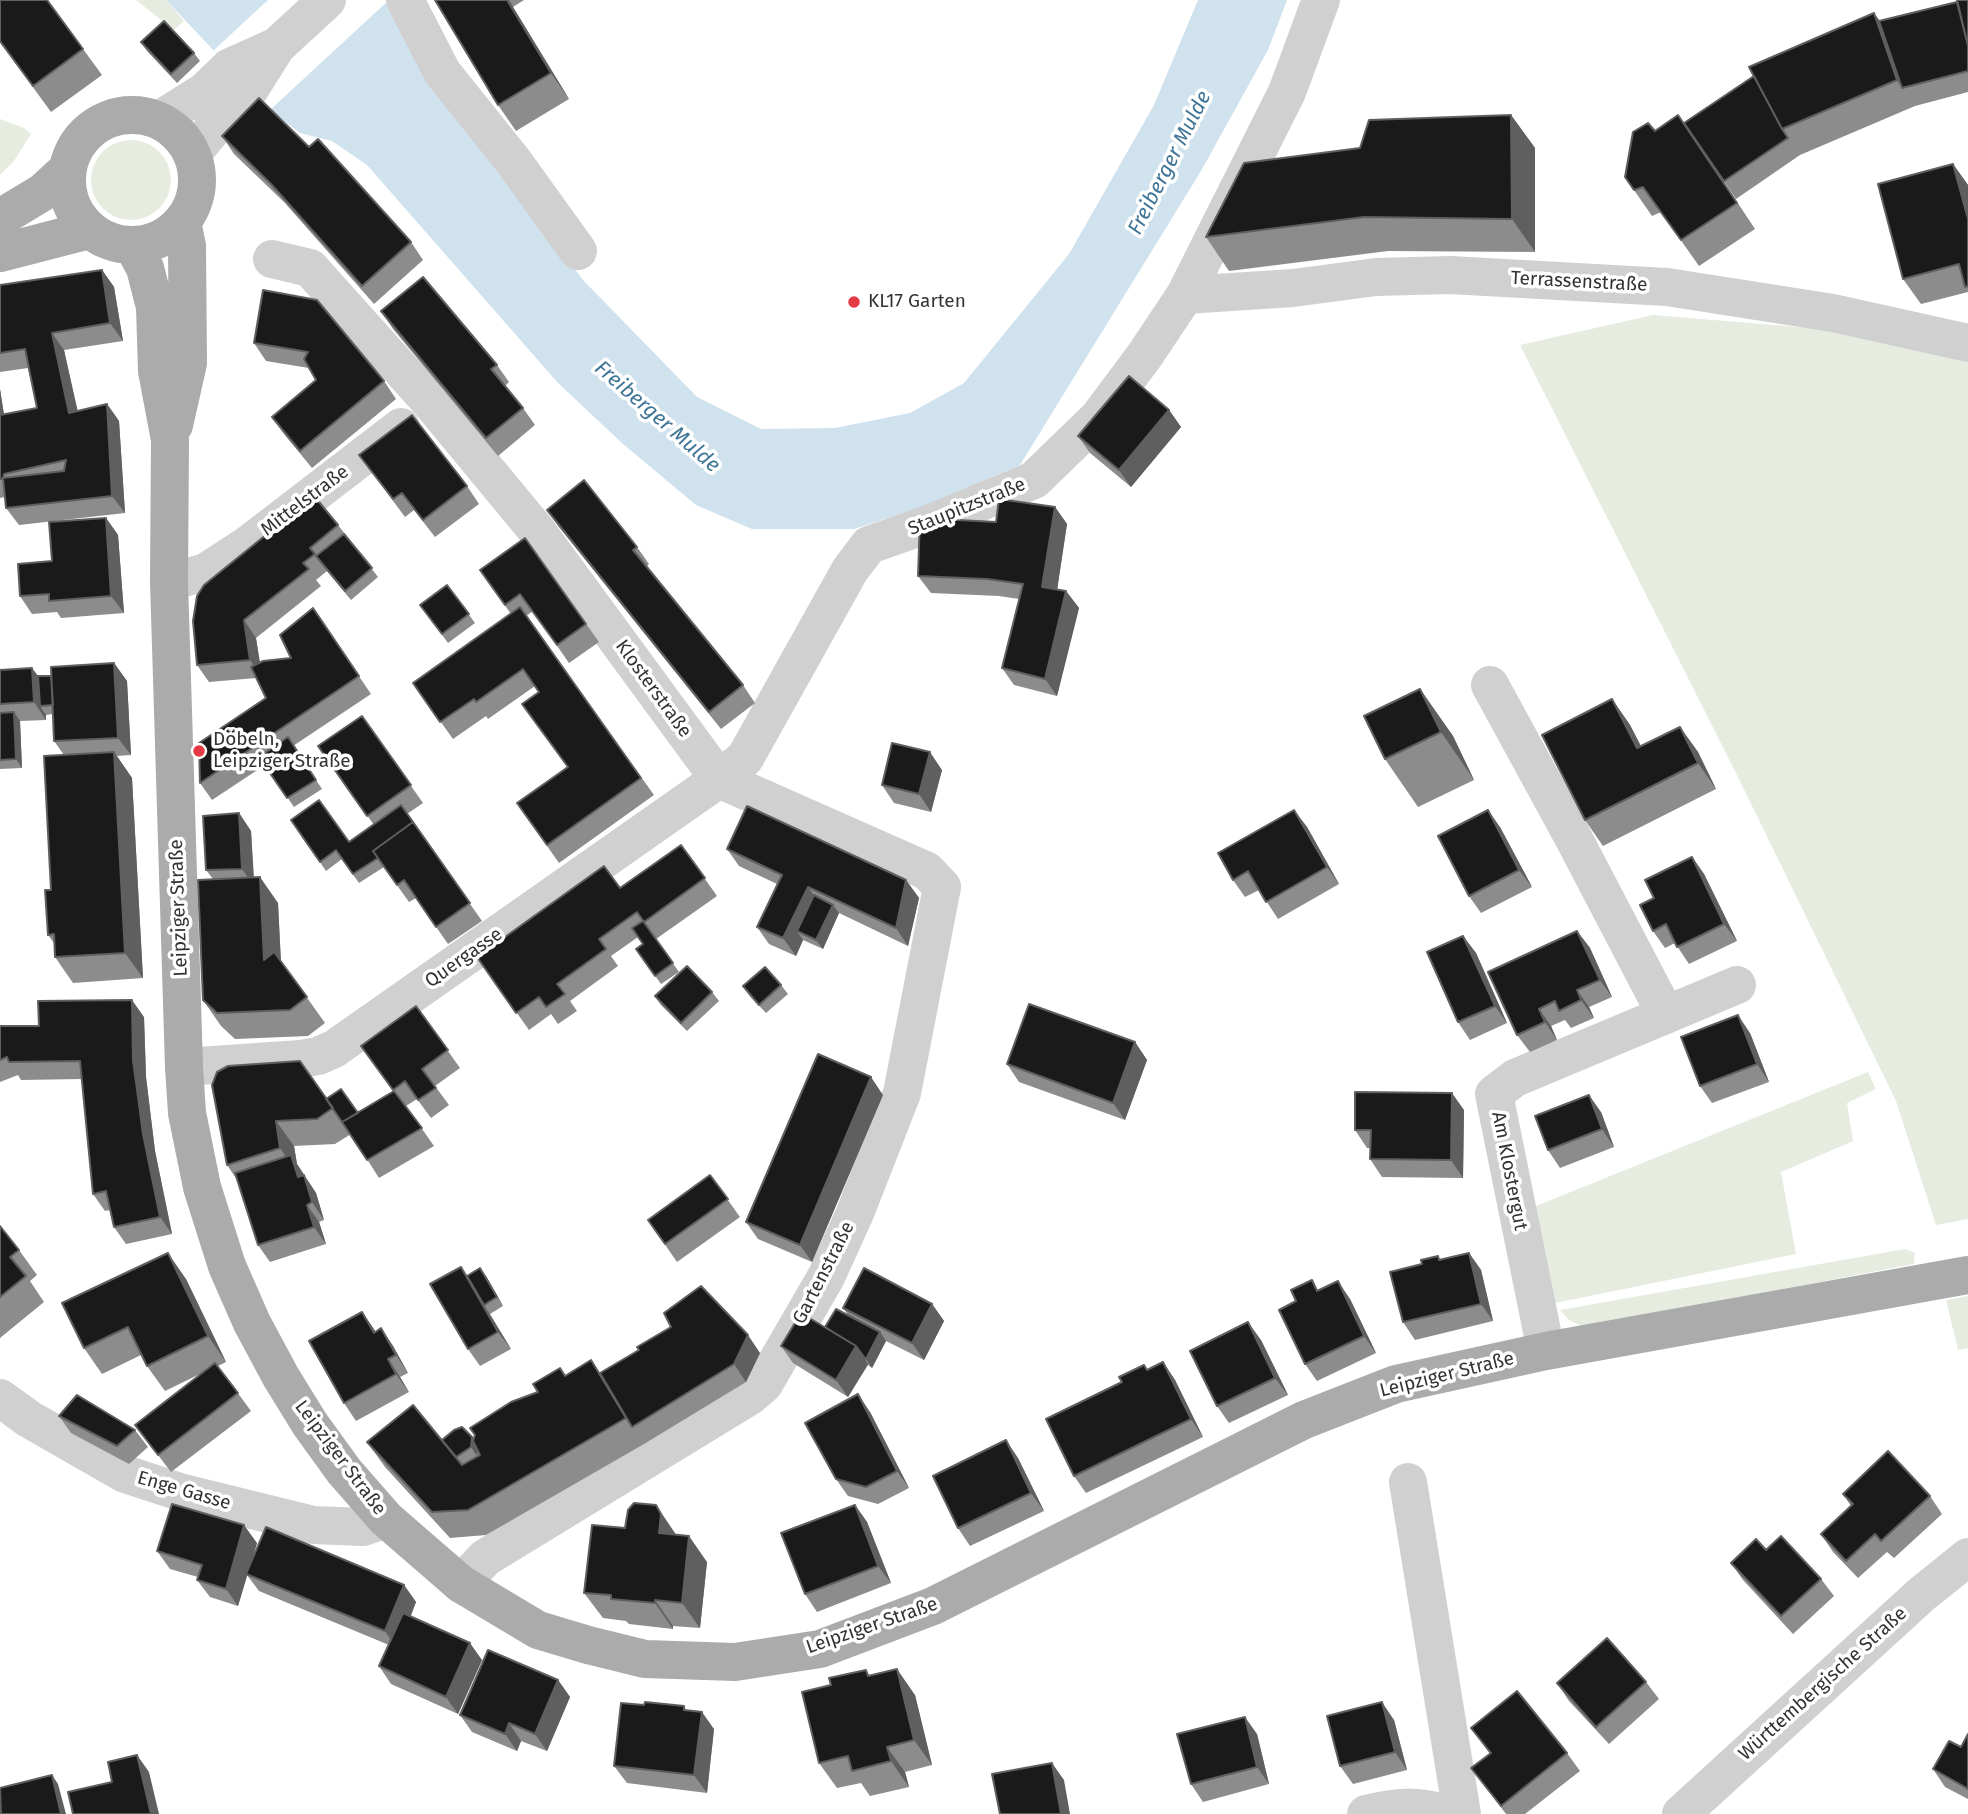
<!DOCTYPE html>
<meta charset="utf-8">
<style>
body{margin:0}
canvas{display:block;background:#fff}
</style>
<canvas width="1968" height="1814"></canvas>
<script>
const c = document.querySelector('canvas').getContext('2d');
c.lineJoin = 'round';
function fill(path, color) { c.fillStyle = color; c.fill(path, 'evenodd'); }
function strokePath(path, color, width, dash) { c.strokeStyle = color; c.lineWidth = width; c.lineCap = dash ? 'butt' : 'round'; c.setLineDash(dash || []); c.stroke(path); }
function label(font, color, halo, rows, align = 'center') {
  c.font = font + ' "Fira Sans",sans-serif'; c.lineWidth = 7; c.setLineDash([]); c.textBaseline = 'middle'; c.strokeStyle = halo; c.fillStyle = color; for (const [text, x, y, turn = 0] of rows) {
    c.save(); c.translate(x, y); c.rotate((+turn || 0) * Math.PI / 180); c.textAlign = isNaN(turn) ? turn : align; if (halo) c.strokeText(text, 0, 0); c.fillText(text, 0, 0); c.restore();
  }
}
fill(new Path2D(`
 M136,0H166L184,21L174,30Z
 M0,119L24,128L31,134L14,161L0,175Z
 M91 180a40 40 0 1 1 80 0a40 40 0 1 1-80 0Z
 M1653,315L1823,329L1968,362V1219L1936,1225L1896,1101L1737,775L1520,345Z
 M1868,1072L1876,1089L1847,1103L1853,1141L1781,1172L1796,1254L1555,1303L1531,1208Z
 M1905,1249L1915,1253L1914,1264L1583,1327L1569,1320L1560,1310Z
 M1968,1296V1348L1958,1350L1946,1300Z`), '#e6ecdf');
fill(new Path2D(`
 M166,0H391L427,81L584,281L697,397L761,429L835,428L910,413L964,383L1069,254L1154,105L1198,0H1287L1268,50L1201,171L1020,465L919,508L854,529H752L696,505L623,444L558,383L367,165L332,141L300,133L270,110Z`), '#cfe2ee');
fill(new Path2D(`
 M268,0H389L270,110L214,50Z`), '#fff');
strokePath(new Path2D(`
 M405,0L442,72L514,162L578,251
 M159,120L205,91L230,67L277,46
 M192,154L226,113L250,89L277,46L327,0
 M272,259L310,268L432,404L537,531L719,779L927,871L942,887L902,1093L855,1213L826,1277L764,1384L750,1396L485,1558L461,1584
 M1185,295L1293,288L1376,277L1450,275L1667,287L1833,313L1968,343
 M169,582L206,572L246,546L401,427
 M1490,685L1574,839L1666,1015
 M184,1067L301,1059L318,1056L334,1049L719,779L745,758L850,570L869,545L926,525L1034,480L1098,418L1145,355L1185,295L1287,92L1321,0
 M1546,1351L1494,1094L1515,1078L1737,985
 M0,1398L29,1419L125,1474L183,1493L313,1525L363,1527L386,1519
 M1408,1482L1462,1814
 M1366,1814C1398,1806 1416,1805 1447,1814
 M1681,1814L1922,1594L1968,1557`), '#d0d0d0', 38);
strokePath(new Path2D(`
 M67 180a65 65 0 1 1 130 0a65 65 0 1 1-130 0Z
 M0,218L43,192L67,170
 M133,246L145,268L155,307L157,371L170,440L169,582L184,1067L187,1113L202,1187L227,1266L252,1323L281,1377L310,1424L344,1471L386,1519L461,1584L538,1630L588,1645L645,1659L735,1662L820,1649L933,1606L1304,1420L1396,1384L1546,1351L1968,1275
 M0,253L89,230
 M174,425L188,363L187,246L182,222`), '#ababab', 38);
fill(new Path2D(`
 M0,0L83,49L102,75L51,112L0,42Z
 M435,0H524L513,7L569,99L516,131L498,105Z
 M1968,0V92L1915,106L1800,155L1736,199L1706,155L1755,229L1699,266L1661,212L1652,216L1634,190L1684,123L1874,13L1879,21Z
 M141,42L194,53L200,61L177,83L147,51Z
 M1511,115L1535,148V252L1388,251L1229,271L1206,237Z
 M222,136L309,147L411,242L423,260L374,304L284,202L234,154Z
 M1953,164L1968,185V292L1921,304L1903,279Z
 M102,270L114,287L123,341L64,350L77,411L107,404L119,421L125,513L19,525L6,508L5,497L0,498V389L4,415L37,408L28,368L0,372V285Z
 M263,290L384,381L396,399L312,468L284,434L272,417L316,380L309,368L266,361L254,343Z
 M381,311L497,365L509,382L505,386L523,408L535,425L498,456L393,329Z
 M1169,410L1181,427L1131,487L1090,453L1078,436Z
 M359,455L467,486L479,504L435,537L414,510L405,517Z
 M1055,507L1067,524L1057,589L1066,591L1079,608L1057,696L1014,685L1002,668L1019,599L999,596L931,593L918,576Z
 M547,510L637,547L649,564L647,566L743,685L755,703L721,729L559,527Z
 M106,518L118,535L124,613L61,618L57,612L32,614L20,596L52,561Z
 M338,525L378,577L351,600L326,570L327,571L316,580L321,586L256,638L260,663L291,658L313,608L371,694L293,746L322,789L294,807L265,765L212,800L200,783L266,698L256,678L209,682L197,665L193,621Z
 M525,538L599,642L569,663L533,611L526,616L654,795L559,863L517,803L567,767L539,692L535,686L488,719L486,716L453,739L413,683L511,614L480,570Z
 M447,585L475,623L448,643L420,605Z
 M114,663L127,681L131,755L117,756L132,778L143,978L73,983L55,957L54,943L48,935L51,890L64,755L54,741L53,714L46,715V720L20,721L22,768L0,769V670L38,676H51Z
 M1420,689L1453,736L1474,780L1418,807L1385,759Z
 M1612,699L1630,725L1641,746L1680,727L1698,752L1716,789L1603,846L1585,820Z
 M362,716L423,803L407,814L482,921L448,944L416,898L409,902L384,867L359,883L342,859L326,871L291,820L349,842L374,825L318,746Z
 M942,770L931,812L894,803L882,785Z
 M1294,810L1307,827L1339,884L1278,919L1259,890L1245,897L1233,880Z
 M239,813L251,831L254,877L278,903L281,961L325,1023L308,1036L235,1039L221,1026L203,1000L213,879L206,870Z
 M1500,827L1532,887L1481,913L1469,896Z
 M681,845L717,896L656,939L679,972L661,984L636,949L643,944L638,937L611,956L618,966L570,1001L577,1011L558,1024L551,1014L529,1030L477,957L620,888Z
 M727,849L906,880L919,898L908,946L839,913L823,949L803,940L796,956L769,944L757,927L777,884L739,866Z
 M1692,857L1704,874L1737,941L1689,964L1675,943L1665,948L1653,931L1654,898Z
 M1577,931L1590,948L1612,997L1589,1007L1594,1018L1571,1028L1565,1020L1551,1026L1557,1040L1530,1052L1517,1035Z
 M1463,936L1476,953L1507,1023L1470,1040L1458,1022Z
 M781,985L788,994L766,1013L749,995L743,986Z
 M712,992L719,1001L687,1031L661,1005L655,996Z
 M416,1006L460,1068L435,1086L449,1105L431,1118L417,1099L406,1106L434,1146L379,1178L351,1134L335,1144L294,1146L297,1164L316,1193L324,1220L319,1222L326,1244L270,1262L258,1245L238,1181L227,1165L212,1085L326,1099L358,1113L394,1091L361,1046Z
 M144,1017L146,1077L155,1151L172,1234L126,1244L114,1227L110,1210L105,1211L93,1194L82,1079L21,1080L18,1075L0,1082V1026H39Z
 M1750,1033L1769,1082L1712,1103L1700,1086Z
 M1135,1042L1147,1060L1125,1120L1019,1082L1007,1064Z
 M883,1095L812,1262L758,1239L746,1222Z
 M1464,1110L1463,1178L1382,1177L1370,1159V1148H1367L1355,1130Z
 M1601,1112L1614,1147L1560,1168L1548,1150Z
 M710,1175L740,1217L677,1262L648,1220Z
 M0,1226L19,1250L37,1275L30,1281L44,1302L0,1338Z
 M1469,1253L1481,1270L1493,1321L1415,1340L1403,1322L1441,1260Z
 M467,1276H486L503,1306L490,1314L511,1349L480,1366L468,1349Z
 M186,1279L226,1362L218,1366L251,1411L171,1472L135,1425L202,1373L165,1391L147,1366L141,1355L102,1374L84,1348Z
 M1319,1290L1350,1299L1376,1353L1317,1381L1305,1364Z
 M932,1304L944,1321L924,1360L886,1341L872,1368L868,1365L848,1397L793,1363L781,1346L849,1316L843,1308Z
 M381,1328L393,1346L408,1373L400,1377L409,1392L356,1421L344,1403L375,1332Z
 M1261,1340L1288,1395L1229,1423L1217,1406Z
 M760,1353L746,1382L644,1444L486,1535L450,1538L385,1467L367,1442L473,1440L538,1392L560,1368L566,1376L591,1360L600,1373Z
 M1163,1362L1175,1380L1203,1437L1086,1493L1074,1476L1147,1370Z
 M870,1412L909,1488L878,1504L848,1496L836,1479Z
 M59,1416L135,1430L148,1447L129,1464L71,1433Z
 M1018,1458L1044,1511L970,1546L958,1528Z
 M1843,1494L1930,1496L1942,1514L1894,1558L1887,1552L1858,1578L1833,1552L1821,1534L1851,1506Z
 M855,1505L867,1522L891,1583L817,1612L805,1594Z
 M676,1535L707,1562L700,1628L673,1626V1629L629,1624L626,1621L603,1618L584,1593Z
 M257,1543L250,1565L404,1585L416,1602L411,1616L482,1660L458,1714L391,1684L379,1666L389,1645L259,1591L247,1575L238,1606L210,1597L197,1580L198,1577L170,1569L157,1551Z
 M1766,1550L1821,1579L1834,1596L1793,1634L1743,1580L1731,1563Z
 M866,1670L870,1676L915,1695L932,1765L905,1772L909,1787L870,1796L861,1783L837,1788L819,1763L831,1685Z
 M558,1680L570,1697L547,1751L521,1741L517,1751L472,1732L460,1715Z
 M1646,1682L1659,1699L1609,1744L1569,1701L1557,1683Z
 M644,1705L684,1706L686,1710L714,1729L707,1793L627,1783L614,1766Z
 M1394,1720L1407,1770L1353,1784L1340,1766Z
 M1471,1728L1567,1753L1580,1771L1525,1814H1506L1471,1768L1490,1754Z
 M1257,1734L1269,1784L1203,1802L1191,1784Z
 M1968,1734V1799L1945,1787L1933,1769L1961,1747Z`), '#8c8c8c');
fill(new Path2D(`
 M507,0H509L513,7L569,99L551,73Z
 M1874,13L1892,38L1902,88L1897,80Z
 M1511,115L1535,148V252L1512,219Z
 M1953,164L1968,185V219Z
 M102,270L114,287L123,341L110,323Z
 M52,333L64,350L82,430L69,413Z
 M0,389L7,434L0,424Z
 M107,404L119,421L125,513L112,496Z
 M1169,410L1181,427L1131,487L1119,470Z
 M1055,507L1067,524L1055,604L1042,587Z
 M106,518L118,535L124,613L111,596Z
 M1066,591L1079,608L1057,696L1045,679Z
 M244,620L256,638L262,677L250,660Z
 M114,663L127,681L131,755L118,738Z
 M32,668L45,685L40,706L46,715V720L34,702Z
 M1420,689L1453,736L1474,780L1441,732Z
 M1612,699L1630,725L1655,774L1637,748Z
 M14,712L20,721L22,768L16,759Z
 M1680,727L1698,752L1716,789L1698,763Z
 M114,752L132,778L143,978L125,953Z
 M930,752L942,770L931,812L919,794Z
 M1294,810L1307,827L1339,884L1327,867Z
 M1488,810L1500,827L1532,887L1519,870Z
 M239,813L251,831L254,886L242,869Z
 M1692,857L1704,874L1737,941L1724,924Z
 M260,877L278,903L282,986L264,960Z
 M906,880L919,898L908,946L896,928Z
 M808,887L820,904L797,931L803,940L796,956L783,938Z
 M833,905L839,913L823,949L816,940Z
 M1577,931L1590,948L1612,997L1600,980Z
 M1463,936L1476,953L1507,1023L1495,1006Z
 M1577,990L1589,1007L1594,1018L1581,1000Z
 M132,1000L144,1017L146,1077L155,1151L172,1234L160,1217L143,1134L133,1060Z
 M1539,1009L1551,1026L1557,1040L1545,1022Z
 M1738,1015L1750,1033L1769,1082L1757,1064Z
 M1135,1042L1147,1060L1125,1120L1113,1103Z
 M871,1077L883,1095L812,1262L800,1245Z
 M1452,1093L1464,1110L1463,1178L1451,1160Z
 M1589,1095L1601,1112L1614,1147L1602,1129Z
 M276,1121L294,1146L297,1164L303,1173L307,1184L304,1175L316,1193L324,1220L312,1202L298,1177L295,1170L280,1148Z
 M307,1205L319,1222L326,1244L314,1227Z
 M168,1253L186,1279L226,1362L208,1336Z
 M1469,1253L1481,1270L1493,1321L1481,1304Z
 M461,1267L473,1284L484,1305L511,1349L498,1332Z
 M480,1268L486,1276L503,1306L497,1297Z
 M1338,1281L1350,1299L1376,1353L1364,1336Z
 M932,1304L944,1321L924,1360L912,1343Z
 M362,1312L374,1329L386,1350L374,1333Z
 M1248,1322L1261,1340L1288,1395L1275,1378Z
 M381,1328L393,1346L408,1373L396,1355Z
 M880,1332L886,1341L872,1368L866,1359Z
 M748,1335L760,1353L746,1382L734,1364Z
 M856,1346L868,1364L848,1397L836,1380Z
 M388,1359L400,1377L409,1392L396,1374Z
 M1163,1362L1175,1380L1203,1437L1191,1419Z
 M858,1394L870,1412L909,1488L897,1471Z
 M472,1437L478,1446L477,1456L471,1447Z
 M1006,1440L1018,1458L1044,1511L1031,1493Z
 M656,1505L679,1539L659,1533Z
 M855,1505L867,1522L891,1583L878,1566Z
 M244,1525L257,1543L238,1606L226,1589Z
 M689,1536L707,1562L700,1628L682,1603Z
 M404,1585L416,1602L397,1649L385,1631Z
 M655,1600L673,1626V1629L655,1603Z
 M470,1643L482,1660L458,1714L446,1697Z
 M897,1669L915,1695L932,1765L914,1740Z
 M558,1680L570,1697L547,1751L535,1734Z
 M1382,1702L1394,1720L1407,1770L1395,1752Z
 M702,1712L714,1729L707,1793L694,1775Z
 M1245,1717L1257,1734L1269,1784L1257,1767Z
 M509,1723L521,1741L517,1751L505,1734Z
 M887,1747L905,1772L909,1787L891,1761Z
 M137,1755L149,1772L159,1814H151Z
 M1052,1763L1064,1780L1070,1814H1061Z
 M52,1775L58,1784L66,1814H61Z`), '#5f5f5f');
const building = new Path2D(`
 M0,0H47L83,49L33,86L0,41Z
 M435,0H507L551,73L498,105Z
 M1957,0H1968V46Z
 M1957,2L1968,46V71L1902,88L1879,21Z
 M1874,13L1897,80L1782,129L1749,67Z
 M164,21L194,53L171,74L141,42Z
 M1754,76L1782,129L1788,138L1724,181L1684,123Z
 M259,98L309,147L318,139L411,242L362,286L271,184L222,136Z
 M1511,115L1512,219L1364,217L1206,237L1244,163L1360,148L1369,120Z
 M1678,115L1737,203L1681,240L1643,187L1634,190L1625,177L1633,132L1648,123L1655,131Z
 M1953,164L1968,219V286L1965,287L1959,264L1903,279L1878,184Z
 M102,270L110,323L52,333L69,413L107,404L112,496L6,508L3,478L64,471L66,460L4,474L3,478L0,479V415L37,408L25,349L0,353V285Z
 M423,277L497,365L491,369L523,408L486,438L381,311Z
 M263,290L317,300L384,381L300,451L272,417L316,380L304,359L308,352L254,343Z
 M1129,376L1169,410L1119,470L1078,436Z
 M412,415L467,486L423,520L402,493L393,499L359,455Z
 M584,480L637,547L633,550L743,685L709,712L547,510Z
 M314,496L338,525L310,548L315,554L303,563L309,569L244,620L250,660L197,665L193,621L197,596L204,585Z
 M999,499L1055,507L1042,587L1066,591L1045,679L1002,668L1023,584L987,579L918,576L920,518L996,522Z
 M106,518L111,596L49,601V594L20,596L18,564L52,561L49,522Z
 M344,534L372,568L345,591L316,556Z
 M525,538L586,624L557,645L520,594L505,605L480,570Z
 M447,585L469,614L442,634L420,605Z
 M520,607L641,778L547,845L517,803L568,767L522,704L539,692L523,669L476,702L474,699L440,722L413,683Z
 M313,608L359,676L200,783L199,743L266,698L251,667L263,661L291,658L280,635Z
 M114,663L118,738L54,741L51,667Z
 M32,668L34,702L0,704V670Z
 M38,676H51L53,705L40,706Z
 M1420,689L1441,732L1385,759L1364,716Z
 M1612,699L1637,748L1680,727L1698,763L1585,820L1542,735Z
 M14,712L16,759L0,760V713Z
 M362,716L411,785L367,816L318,746Z
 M288,737L316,780L287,798L259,757Z
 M892,743L930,752L919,794L882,785Z
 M114,752L125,953L55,957L54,934L48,935L45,890H51L44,756Z
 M319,800L349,842L401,805L413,822L373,851L378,858L353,874L336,850L320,862L291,820Z
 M747,806L906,880L896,928L808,887L783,938L757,927L782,875L727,849Z
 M1294,810L1327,867L1266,902L1248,871L1233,880L1218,853Z
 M1488,810L1519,870L1469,896L1438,836Z
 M239,813L242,869L206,870L203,816Z
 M413,822L470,903L436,927L404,880L397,885L373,851Z
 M681,845L705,878L644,922L637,912L599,939L606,949L557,984L565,994L546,1007L539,997L516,1013L477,957L604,866L620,888Z
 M1692,857L1724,924L1677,947L1666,924L1653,931L1640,905L1654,898L1645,880Z
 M260,877L264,960L274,952L307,997L290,1010L217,1013L203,1000L198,880Z
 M814,895L833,905L816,940L797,931Z
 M643,921L673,963L655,976L636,949L643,944L632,928Z
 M1577,931L1600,980L1577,990L1581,1000L1559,1011L1555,1001L1539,1009L1545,1022L1517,1035L1488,972Z
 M1463,936L1495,1006L1458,1022L1427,952Z
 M687,966L712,992L681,1023L655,996Z
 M765,967L781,985L759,1005L743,986Z
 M132,1000L133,1060L143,1134L160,1217L114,1227L106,1191L93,1194L80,1061L9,1062L7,1057L0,1060V1026H39L38,1001Z
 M1029,1004L1135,1042L1113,1103L1007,1064Z
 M416,1006L448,1050L422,1069L436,1088L418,1100L405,1081L393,1090L361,1046Z
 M1738,1015L1757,1064L1700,1086L1681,1037Z
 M818,1054L871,1077L800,1245L746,1222Z
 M300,1061L333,1108L317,1119L276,1121L280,1148L227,1165L212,1085L217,1072L228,1066Z
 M341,1089L358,1113L342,1122L326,1099Z
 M394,1091L422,1128L367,1160L342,1122Z
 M1355,1092L1452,1093L1451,1160L1370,1159L1371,1130H1355Z
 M1589,1095L1602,1129L1548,1150L1535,1116Z
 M291,1155L298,1177L304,1175L312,1202L307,1205L314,1227L258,1245L235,1173Z
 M710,1175L728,1199L665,1244L648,1220Z
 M0,1226L19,1250L10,1257L26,1276L0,1297Z
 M168,1253L208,1336L147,1366L128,1327L84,1348L62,1303Z
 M1469,1253L1481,1304L1403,1322L1390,1272L1422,1264L1421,1260L1438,1256L1439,1260Z
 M461,1267L498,1332L468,1349L430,1284Z
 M480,1268L497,1297L484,1305L467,1276Z
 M864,1268L932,1304L912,1343L843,1308Z
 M1312,1280L1317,1291L1338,1281L1364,1336L1305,1364L1279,1310L1296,1301L1291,1290Z
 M701,1286L748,1335L734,1364L632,1427L600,1373L639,1350L637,1347L671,1327L664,1313Z
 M836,1309L880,1332L866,1359L864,1357L856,1346L825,1327Z
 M362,1312L374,1333L381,1328L396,1355L388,1359L396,1374L344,1403L309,1341Z
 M801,1313L856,1346L836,1380L781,1346Z
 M1248,1322L1275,1378L1217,1406L1190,1351Z
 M591,1360L626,1418L468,1510L432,1512L367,1442L413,1405L462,1465L480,1455L473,1441L475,1435L470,1428L511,1402L538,1392L533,1384L560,1368L565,1376Z
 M1163,1362L1191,1419L1074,1476L1046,1419L1122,1382L1119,1377L1144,1365L1147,1370Z
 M215,1363L238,1393L158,1455L135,1425Z
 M858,1394L897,1471L866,1487L836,1479L805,1423Z
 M77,1395L135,1430L117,1446L59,1416Z
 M462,1427L472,1437L471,1447L456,1457L442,1440L454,1430Z
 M1006,1440L1031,1493L958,1528L933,1476Z
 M1888,1451L1930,1496L1881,1541L1875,1534L1846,1561L1821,1534L1853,1504L1843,1494Z
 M634,1503L656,1505L661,1514L659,1533L689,1536L682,1603L655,1600V1603L611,1599V1595L584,1593L592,1525L625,1528L628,1510Z
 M172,1504L244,1525L226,1589L197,1580L202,1565L157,1551Z
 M855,1505L878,1566L805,1594L781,1533Z
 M266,1527L404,1585L385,1631L246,1574Z
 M1781,1536L1821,1579L1781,1616L1731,1563L1756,1539L1766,1550Z
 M403,1613L470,1643L446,1697L379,1666Z
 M1607,1638L1646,1682L1596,1727L1557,1683Z
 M488,1650L558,1680L535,1734L509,1723L505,1734L460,1715Z
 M897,1669L914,1740L887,1747L891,1761L852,1771L848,1756L819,1763L802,1692L831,1685L829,1678L866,1670L868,1676Z
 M1517,1691L1567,1753L1501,1806L1471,1768L1491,1753L1471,1728Z
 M645,1702L684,1706V1710L702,1712L694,1775L614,1766L621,1703L644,1705Z
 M1382,1702L1395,1752L1340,1766L1327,1716Z
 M1245,1717L1257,1767L1191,1784L1177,1734Z
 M1968,1734V1789L1933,1769L1949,1741L1961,1747Z
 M137,1755L151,1814H73L68,1792L112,1782L108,1762Z
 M1052,1763L1061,1814H1000L992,1774Z
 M52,1775L61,1814H1L0,1788Z`);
fill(building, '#1a1a1a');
strokePath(building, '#5f5f5f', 2);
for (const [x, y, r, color] of [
 [854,302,7,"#e63946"],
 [199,751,7,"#e63946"]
]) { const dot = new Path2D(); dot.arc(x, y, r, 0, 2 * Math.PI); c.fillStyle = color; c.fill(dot); strokePath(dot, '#fff', 2.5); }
label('19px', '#333', '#fff', [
 ["Terrassenstraße",1579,282,3],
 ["Mittelstraße",305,501,-37],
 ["Staupitzstraße",967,507,-22],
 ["Klosterstraße",653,689,54],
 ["Leipziger Straße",179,908,-92],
 ["Quergasse",464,958,-35],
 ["Am Klostergut",1509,1171,79],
 ["Gartenstraße",824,1273,-63],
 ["Leipziger Straße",1447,1375,-14],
 ["Leipziger Straße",340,1458,53],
 ["Enge Gasse",184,1491,16],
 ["Leipziger Straße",872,1626,-19],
 ["Württembergische Straße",1823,1684,-42]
]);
label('19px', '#333', '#fff', [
 ["KL17 Garten",868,302],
 ["Döbeln,",213,740],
 ["Leipziger Straße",213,762]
], 'left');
label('italic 21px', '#3f7597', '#fff', [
 ["Freiberger Mulde",1170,163,-63],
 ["Freiberger Mulde",657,417,41]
]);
</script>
